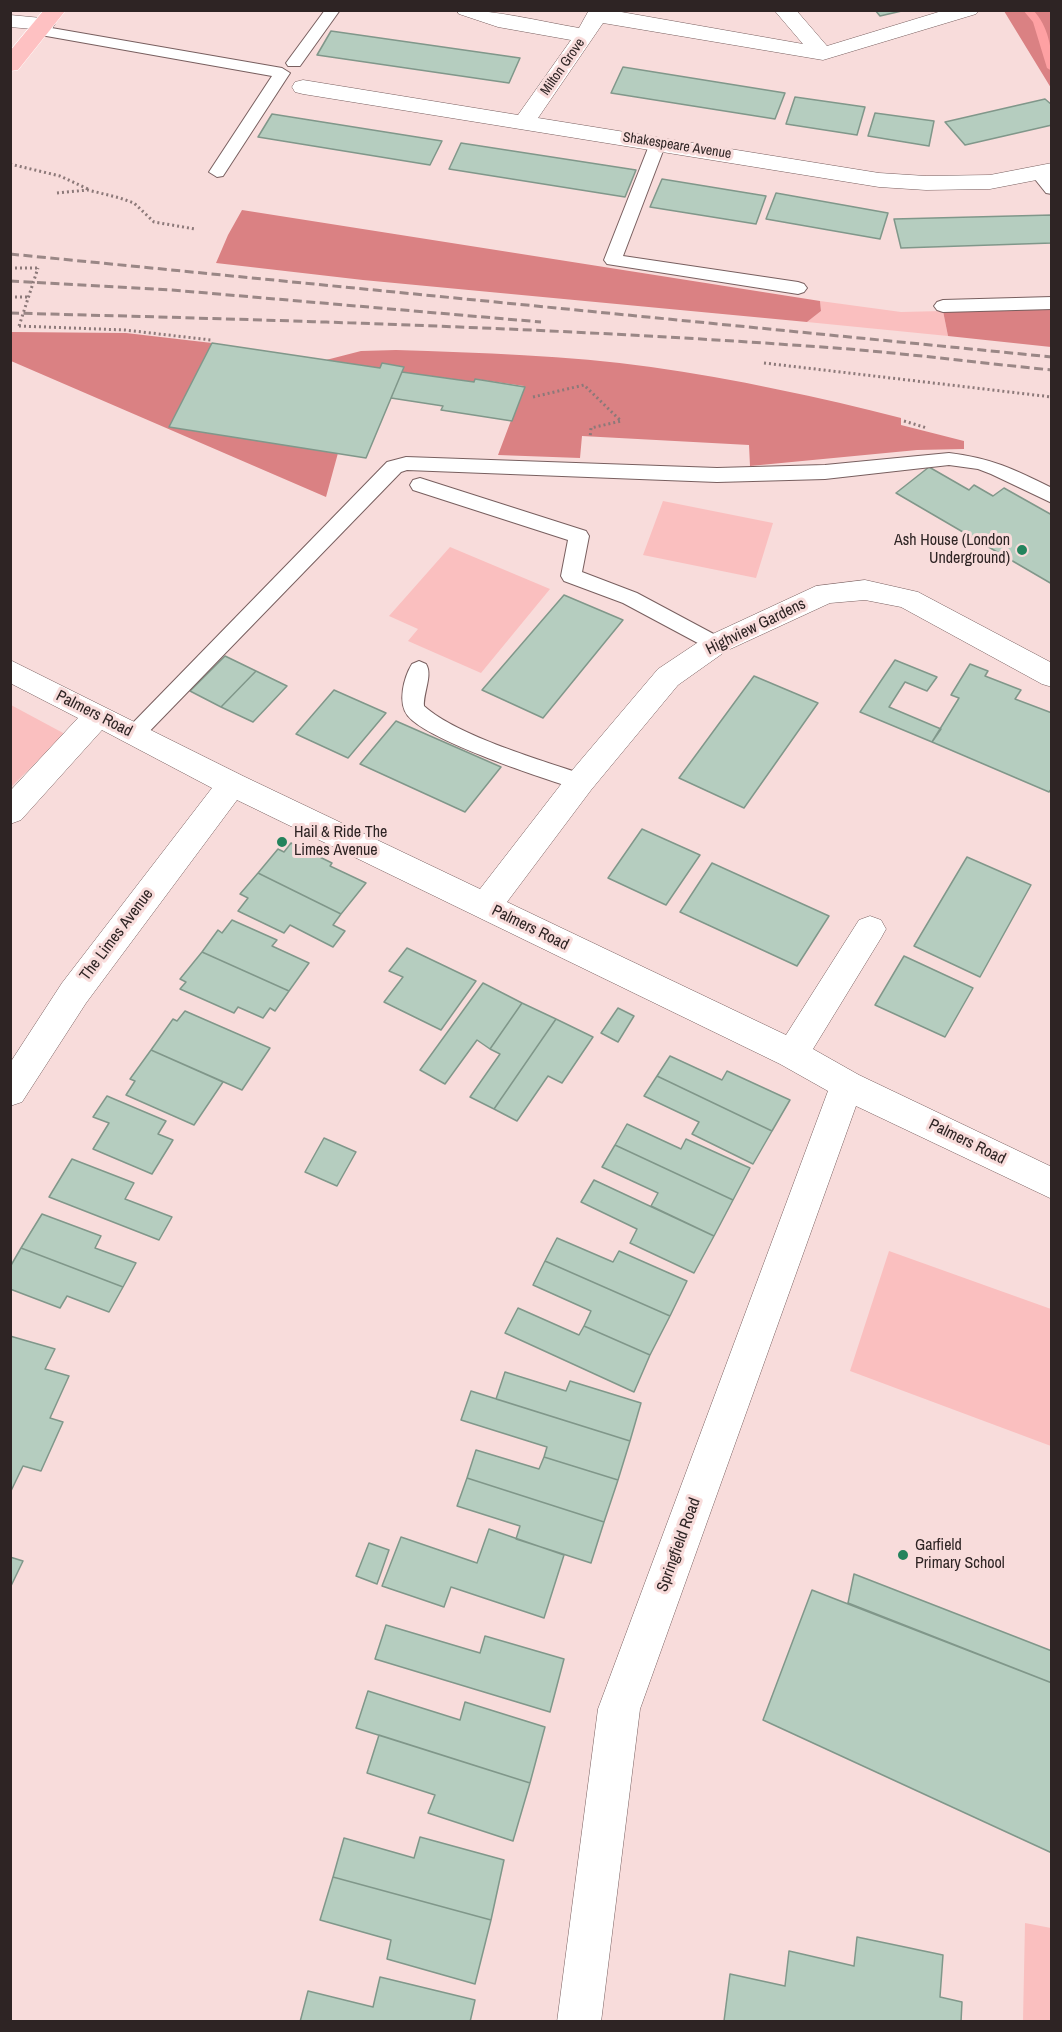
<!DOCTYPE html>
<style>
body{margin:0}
#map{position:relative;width:1062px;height:2032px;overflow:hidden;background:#f8dcdb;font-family:"Archivo Narrow",sans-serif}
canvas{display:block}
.frame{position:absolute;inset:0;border:12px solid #2e2424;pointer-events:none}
</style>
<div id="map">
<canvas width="1062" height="2032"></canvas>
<div class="frame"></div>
</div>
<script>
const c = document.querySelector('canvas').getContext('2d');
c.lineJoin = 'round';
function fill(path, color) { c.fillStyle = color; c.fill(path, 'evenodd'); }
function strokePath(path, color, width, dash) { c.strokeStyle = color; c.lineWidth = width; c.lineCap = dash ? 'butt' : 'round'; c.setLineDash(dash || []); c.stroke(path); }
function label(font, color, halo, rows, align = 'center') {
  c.font = font + ' "Archivo Narrow",sans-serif'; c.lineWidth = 6; c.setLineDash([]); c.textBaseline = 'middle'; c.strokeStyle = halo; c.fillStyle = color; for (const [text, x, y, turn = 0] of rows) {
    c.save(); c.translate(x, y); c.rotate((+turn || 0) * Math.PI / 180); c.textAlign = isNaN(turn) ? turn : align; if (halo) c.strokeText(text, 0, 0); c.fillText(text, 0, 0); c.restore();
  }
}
fill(new Path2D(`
 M820,301L901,312L943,311L948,336L807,322L821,311Z
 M663,501L773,523L756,578L643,555Z
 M450,547L550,589L481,673L408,641L418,629L389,616Z
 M11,705L65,734L11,787Z
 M889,1251L1051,1309V1446L850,1371Z
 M1025,1923L1051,1928V2021H1023Z`), '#fabfbf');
fill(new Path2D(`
 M1004,11H1051V88Z
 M242,210L820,301L821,311L807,322L363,280L216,263L228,235Z
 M1051,309V347L948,336L943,311Z
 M11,332L126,333L212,343L169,427L338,453L326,497L11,361Z
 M396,350C480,353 568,355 651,367C735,379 819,397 901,418V425L964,441V449L917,450L750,466L749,445L582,436L580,458L498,455L524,386L475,379L474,382L402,372L404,367L382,363L380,368L326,360L361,351Z`), '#da8183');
fill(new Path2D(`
 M1023,10H1033C1049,27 1052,49 1052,71L1047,68L1033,22Z`), '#fea1a3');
const building = new Path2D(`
 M875,10H906L880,16Z
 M331,31L520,58L509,83L317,55Z
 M623,67L785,93L775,119L611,93Z
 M795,97L865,107L857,135L786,124Z
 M1045,99L1052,105V125L965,145L945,122Z
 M875,113L934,121L929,146L868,136Z
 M272,114L442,141L430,165L258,137Z
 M461,143L636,170L625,197L449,169Z
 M662,179L766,196L756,224L650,207Z
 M776,193L888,213L880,239L766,219Z
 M1052,215V243L901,248L894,219Z
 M212,343L380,368L382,363L404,367L366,458L169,427Z
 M402,372L474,382L475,379L525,387L512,421L441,410L443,406L391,398Z
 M929,467L969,490L974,485L993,496L1004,488L1052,515V584L896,493Z
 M564,595L623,620L543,718L482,690Z
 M225,656L256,671L221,707L190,691Z
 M895,660L937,677L927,691L905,682L889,707L941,729L932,742L860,712Z
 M970,664L988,671L985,676L1021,690L1015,699L1052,713V788L1049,792L932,742L959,698L951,695Z
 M256,671L287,686L253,722L221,707Z
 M754,676L818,703L744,808L679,778Z
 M334,690L386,713L348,758L296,734Z
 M396,721L501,767L465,812L360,764Z
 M642,829L700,855L666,905L608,878Z
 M291,843L332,863L330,866L366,883L341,914L258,873L278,849L284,852Z
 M967,857L1031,885L980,977L914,946Z
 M712,863L829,916L797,966L680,912Z
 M258,873L341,914L333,925L345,931L333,947L290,925L284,933L238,911L248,898L240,894Z
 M232,920L277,940L272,946L309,963L289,991L202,952L218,930L222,933Z
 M407,948L476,981L441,1030L384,1002L403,977L389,971Z
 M202,952L289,991L275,1011L270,1008L263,1018L238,1007L234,1013L180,989L186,982L180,979Z
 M904,956L973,988L945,1037L875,1005Z
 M483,983L522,1003L490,1049L477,1040L445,1084L420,1070Z
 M522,1003L556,1019L494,1109L470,1097L500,1054L490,1049Z
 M618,1008L634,1016L618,1042L601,1033Z
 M185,1011L270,1048L242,1090L151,1050L173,1019L177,1021Z
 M556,1019L593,1037L562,1083L548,1076L517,1121L494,1109Z
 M151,1050L223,1082L194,1125L126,1095L135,1081L130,1079Z
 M670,1056L722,1080L727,1071L790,1100L772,1131L657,1076Z
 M657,1076L772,1131L753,1164L692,1134L699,1122L644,1096Z
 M107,1096L166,1121L158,1134L173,1140L152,1174L93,1149L109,1123L93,1117Z
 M627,1124L681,1149L686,1139L750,1168L733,1200L615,1145Z
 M324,1138L356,1152L337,1186L305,1172Z
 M615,1145L733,1200L714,1236L651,1206L658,1193L602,1167Z
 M72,1159L134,1183L125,1199L172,1217L159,1240L49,1197Z
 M594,1180L714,1236L694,1273L630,1243L637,1229L581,1202Z
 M42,1214L101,1236L95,1248L136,1263L123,1287L21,1248Z
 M557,1238L613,1262L619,1251L687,1281L670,1316L545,1261Z
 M21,1248L123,1287L109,1312L67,1296L60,1308L10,1289V1267Z
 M545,1261L670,1316L650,1355L584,1326L591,1311L533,1285Z
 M518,1308L579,1335L584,1326L650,1355L634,1392L505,1333Z
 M10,1336L55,1349L45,1369L69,1376L50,1418L63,1422L41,1471L23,1466L10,1493Z
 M505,1372L566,1391L570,1381L641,1403L630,1441L496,1399Z
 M471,1391L630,1441L618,1480L544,1457L547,1447L461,1420Z
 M476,1450L539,1469L544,1457L618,1480L604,1522L467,1478Z
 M467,1478L604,1522L591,1563L516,1539L520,1526L457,1506Z
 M489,1529L564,1555L544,1618L451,1587L444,1607L382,1586L401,1537L477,1563Z
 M369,1543L389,1550L377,1584L356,1576Z
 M10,1557L23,1561L10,1588Z
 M854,1574L1052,1651V1683L848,1603Z
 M812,1590L1052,1683V1853L763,1720Z
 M386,1625L480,1653L485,1636L564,1659L550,1712L375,1659Z
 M368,1691L460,1720L465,1702L545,1727L530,1783L356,1728Z
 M379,1735L530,1783L513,1841L428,1813L435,1795L367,1773Z
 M420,1837L504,1860L491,1920L333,1877L344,1838L414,1858Z
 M333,1877L491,1920L475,1984L387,1959L391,1940L320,1920Z
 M857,1937L943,1955L940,1997L962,2002L961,2022L724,2021L730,1974L785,1986L789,1951L854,1966Z
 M380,1977L475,2000L470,2022H300L308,1991L373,2007Z`);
fill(building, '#b5cdbf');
strokePath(building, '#80978a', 1.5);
const service = new Path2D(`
 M325,10H340L300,66H288L286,63Z
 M40,26L282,68L290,73L223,176L217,177L209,172L272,76L35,34L32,31L35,28Z
 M658,138L666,143L623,256L798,282L804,284L807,288L804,292L798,294L607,264L604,260L650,143Z
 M1038,168L1044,169L1052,178V194L1046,193L1030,173Z
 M1052,297V309L943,312L937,310L934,306L937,302L943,300Z
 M949,453C991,458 1014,469 1052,488V503L991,474L978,469L949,465L825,479L717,482L407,470L401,472L141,740L133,742L125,740L122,734L387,462L406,457L717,468L825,465Z
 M420,478L586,531L589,536L582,572L637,593L723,639L726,644L723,649L716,652L709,649L623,603L564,581L561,576L568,540L413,490L410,485L413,480Z
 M419,661L426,664C433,675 423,693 424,706C457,736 544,761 588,776L591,782L588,788L580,790C545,779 428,741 408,716C397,703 404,677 412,664Z`);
const minor = new Path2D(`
 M456,10C497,10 538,21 579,28L589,10H610L803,44L774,10H796L827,46L945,10H979L976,14L823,60L603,23L538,118L879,173L926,176L990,175L1052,163V177L990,189L926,190L879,187L303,94L295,92L292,87L295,82L303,80L518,115L571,40L498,27L459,14Z
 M10,15L52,19L55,24L52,29L44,30L10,27Z
 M865,580L918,592L1052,663V687L1042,684L901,607L865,600L830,603L726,651L678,685L591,790L507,902L786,1035L859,920L870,916L881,920L886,929L881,938L813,1049L859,1075L1052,1167V1199L856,1106L640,1709L601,2022H557L598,1709L828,1091L780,1064L237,800L86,1003L22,1102L10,1106V1063L62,983L212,788L102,730L21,820L10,824V791L78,718L10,683V660L243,776L480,889L569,774L658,669L706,637L816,586Z`);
const primary = new Path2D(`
 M44,10H66L18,70L10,71V51Z`);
strokePath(service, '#785f5f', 2);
strokePath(minor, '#785f5f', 1);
strokePath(primary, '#fff', 1);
strokePath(new Path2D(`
 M10,164L60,176L88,189
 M57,193L88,190L120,198L134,203L154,222L195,229
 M10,268H38
 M10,297H28
 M19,326L125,330L211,340
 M764,363L1052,397
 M533,397L584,385L621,421L591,428L590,438
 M904,421L927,428`), '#8c7979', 3, [2, 3]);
fill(service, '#fff');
fill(minor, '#fff');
fill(primary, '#fec1c2');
strokePath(new Path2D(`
 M10,254L1052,357
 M10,281L172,290L541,322
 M10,313C276,320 541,327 807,346C889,351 970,362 1052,370`), '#9a8786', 3, [9, 4.5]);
strokePath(new Path2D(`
 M19,326L38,268`), '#8c7979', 3, [2, 3]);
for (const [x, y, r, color] of [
 [1022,550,6,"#23835c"],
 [282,842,6,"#23835c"],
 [903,1555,6,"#23835c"]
]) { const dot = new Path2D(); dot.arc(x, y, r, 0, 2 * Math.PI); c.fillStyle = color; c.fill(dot); strokePath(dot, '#f8dcdb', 2); }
label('14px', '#2e2424', '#f8dcdb', [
 ["Milton Grove",563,67,-55],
 ["Shakespeare Avenue",677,146,9]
]);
label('16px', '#2e2424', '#f8dcdb', [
 ["Ash House (London",1010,541,"right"],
 ["Underground)",1010,559,"right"],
 ["Hail & Ride The",294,833],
 ["Limes Avenue",294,851],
 ["Garfield",915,1546],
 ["Primary School",915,1564]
], 'left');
label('16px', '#2e2424', '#f8dcdb', [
 ["Highview Gardens",756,627,-26],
 ["Palmers Road",94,714,27],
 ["Palmers Road",530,928,26],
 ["The Limes Avenue",117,935,-53],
 ["Palmers Road",967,1142,26],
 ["Springfield Road",679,1545,-70]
]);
</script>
